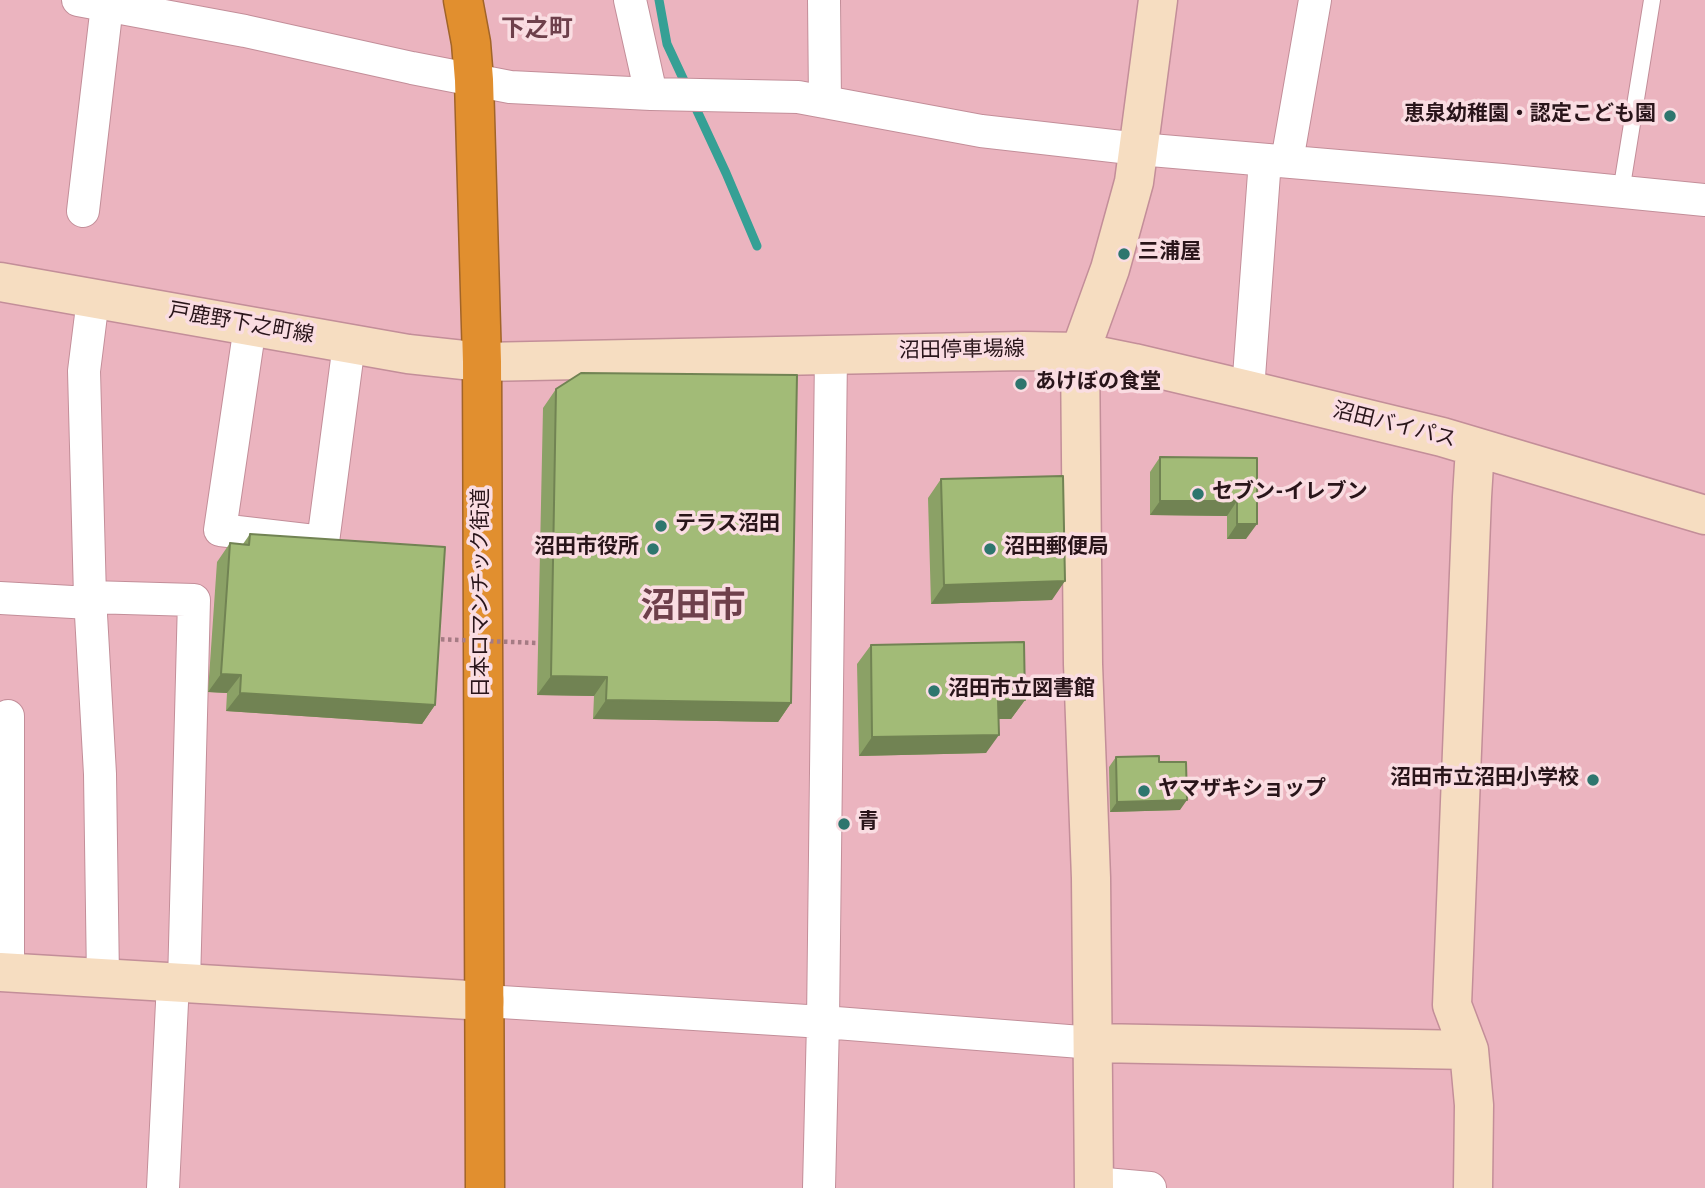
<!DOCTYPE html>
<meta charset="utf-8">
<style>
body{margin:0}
canvas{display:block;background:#ebb4bf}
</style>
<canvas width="1705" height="1188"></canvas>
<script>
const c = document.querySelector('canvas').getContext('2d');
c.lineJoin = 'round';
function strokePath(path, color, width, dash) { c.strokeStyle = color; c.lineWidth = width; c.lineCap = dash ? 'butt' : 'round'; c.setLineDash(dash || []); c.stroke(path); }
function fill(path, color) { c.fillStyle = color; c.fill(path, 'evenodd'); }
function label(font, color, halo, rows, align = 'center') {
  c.font = font + ' Overpass,"Noto Sans JP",sans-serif'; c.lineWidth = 7; c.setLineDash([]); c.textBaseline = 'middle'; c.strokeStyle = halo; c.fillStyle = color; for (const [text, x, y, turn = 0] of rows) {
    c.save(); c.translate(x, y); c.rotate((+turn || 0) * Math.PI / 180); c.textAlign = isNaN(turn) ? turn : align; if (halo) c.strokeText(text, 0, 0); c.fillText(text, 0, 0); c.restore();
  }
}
strokePath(new Path2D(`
 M659,0L667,44L687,87
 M692,100L726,173L757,246`), '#36a095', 9);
const lane = new Path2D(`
 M1621,192L1652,0`);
const street = new Path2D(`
 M78,0L245,31L412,68L510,87L651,94L798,97L981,131L1139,149L1502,180L1705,200
 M630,0L651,94
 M824,0L825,102
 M1287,161L1315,0
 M83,211L107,5
 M93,299L84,371L90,597L100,774L103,979
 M250,326L220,530L323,542L349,344
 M1248,390L1265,160
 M90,597L194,600L184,983
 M0,598L90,603
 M8,972V716
 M485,1001L823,1022L1094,1043
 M1094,1183L1150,1188
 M163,1188L173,982
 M819,1188L823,1022L831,354`);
const secondary = new Path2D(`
 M0,282L408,354L482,362L1023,351L1080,352L1134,363L1248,390L1442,437L1705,515
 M0,972L485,1001
 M1094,1043L1469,1050
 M1094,1188L1091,878L1083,664L1080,352L1110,269L1134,182L1158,0
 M1473,1188L1474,1105L1469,1050L1452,1005L1472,497L1475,448`);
const highway = new Path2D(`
 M463,0L471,43L474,80L482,362L485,1188`);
strokePath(lane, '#c38e99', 18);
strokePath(street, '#c38e99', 34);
strokePath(secondary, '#c38e99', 41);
strokePath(highway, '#a16428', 41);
strokePath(lane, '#fff', 16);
strokePath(street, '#fff', 32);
strokePath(secondary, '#f6ddc1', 38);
strokePath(highway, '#e18f2f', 38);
strokePath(new Path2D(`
 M434,639L538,643`), '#a57b84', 4.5, [3.5, 3.5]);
fill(new Path2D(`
 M556,389L791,703L778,722L593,719L594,696L537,695L543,408Z
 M1160,457L1257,458L1246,539H1227V516L1150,515V472Z
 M941,479L1052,600L931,604L928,498Z
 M250,534L435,705L422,724L226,711L227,693L208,692L217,562L230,543L243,544Z
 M871,645L1025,700L1011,719H999L986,753L859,756L857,664Z
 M1116,757L1159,762L1180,810L1110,812L1109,767Z`), '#8ba166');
fill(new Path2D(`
 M1160,501H1237L1227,516L1150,515Z
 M1237,524H1257L1246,539H1227Z
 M1065,581L1052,600L931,604L944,585Z
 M221,674L241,675L227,693L208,692Z
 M551,676L607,677L594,696L537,695Z
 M240,693L435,705L422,724L226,711Z
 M606,700L791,703L778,722L593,719Z
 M998,700H1025L1011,719H985Z
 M999,735L986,753L859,756L872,737Z
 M1187,800L1180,810L1110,812L1117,802Z`), '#718353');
const building = new Path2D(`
 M581,373L797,375L791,703L606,700L607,677L551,676L556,389Z
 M1160,457L1257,458V524H1237V501H1160Z
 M1063,476L1065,581L944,585L941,479Z
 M250,534L445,547L435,705L240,693L241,675L221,674L230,543L249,545Z
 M1024,642L1025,700H998L999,735L872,737L871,645Z
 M1159,756V762H1186L1187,800L1117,802L1116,757Z`);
fill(building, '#a2bb77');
strokePath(building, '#718353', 2);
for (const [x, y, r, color] of [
 [1670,116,7,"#2e766e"],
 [1124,254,7,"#2e766e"],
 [1021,384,7,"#2e766e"],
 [1198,494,7,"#2e766e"],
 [661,526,7,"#2e766e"],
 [653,549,7,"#2e766e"],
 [990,549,7,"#2e766e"],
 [934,691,7,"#2e766e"],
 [1593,780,7,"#2e766e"],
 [1144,791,7,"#2e766e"],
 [844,824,7,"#2e766e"]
]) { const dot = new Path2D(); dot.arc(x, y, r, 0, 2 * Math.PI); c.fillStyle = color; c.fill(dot); strokePath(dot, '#fadde2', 2.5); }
label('bold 21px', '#29151a', '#fadde2', [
 ["恵泉幼稚園・認定こども園",1656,116,"right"],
 ["三浦屋",1138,254],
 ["あけぼの食堂",1035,384],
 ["セブン-イレブン",1212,494],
 ["テラス沼田",675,526],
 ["沼田市役所",639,549,"right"],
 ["沼田郵便局",1004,549],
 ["沼田市立図書館",948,691],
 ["沼田市立沼田小学校",1579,780,"right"],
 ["ヤマザキショップ",1158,791],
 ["青",858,824]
], 'left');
label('21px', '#29151a', '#fadde2', [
 ["戸鹿野下之町線",241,325,10],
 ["沼田停車場線",962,352,-1],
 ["沼田バイパス",1394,427,14],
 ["日本ロマンチック街道",483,593,-90]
]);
label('bold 24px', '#6e404b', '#fadde2', [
 ["下之町",537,31]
]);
label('bold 35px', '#6e404b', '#fadde2', [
 ["沼田市",693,610]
]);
</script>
